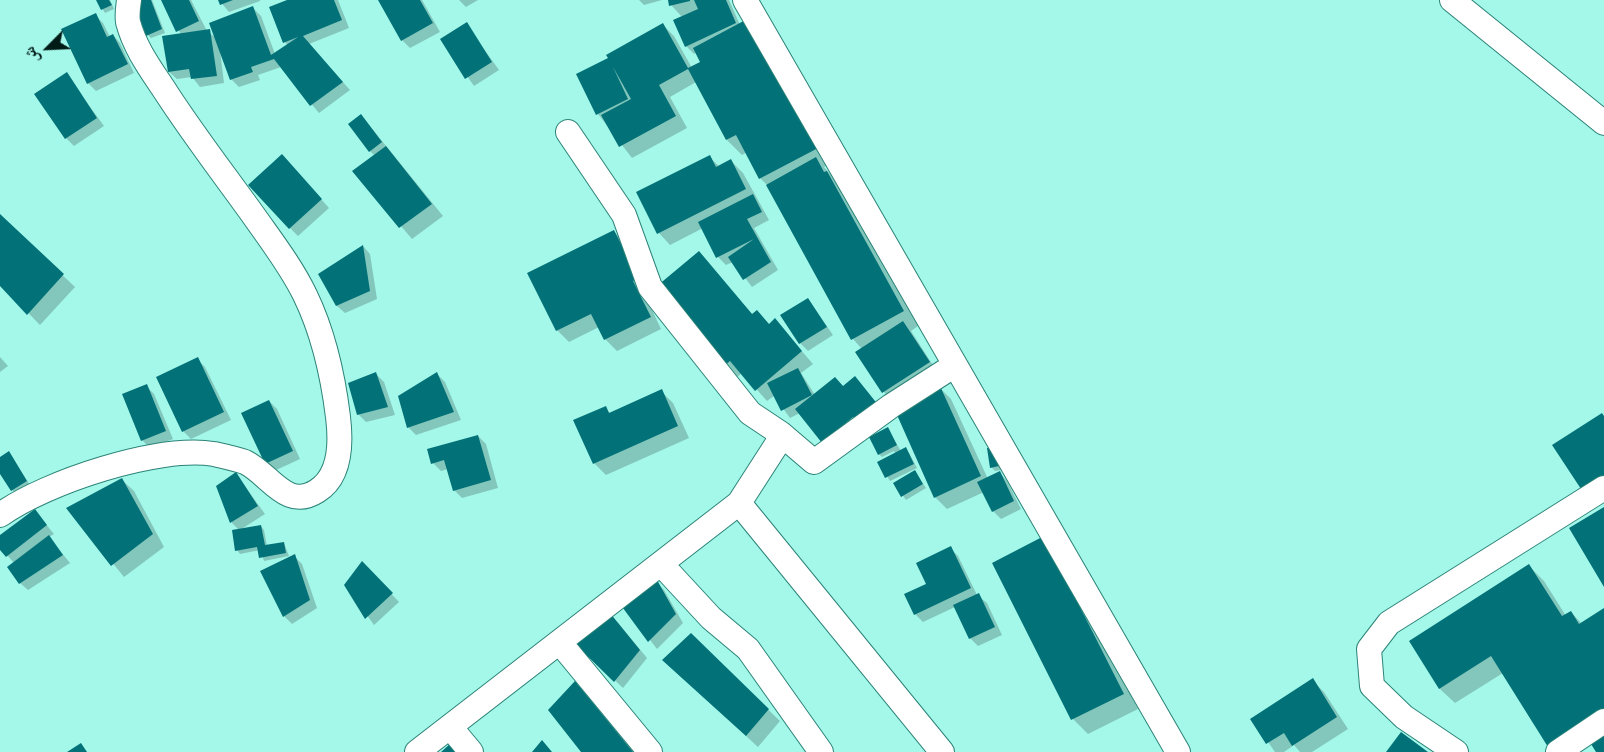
<!DOCTYPE html>
<meta charset="utf-8">
<style>
body{margin:0}
#map{position:relative;width:1604px;height:752px;overflow:hidden;background:#a4f8ea;font-family:"Nunito Sans","Noto Naskh Arabic",sans-serif}
canvas{display:block}
.north{position:absolute;left:18px;top:18px;width:60px;height:60px;-webkit-text-stroke:4px #a4f8ea;paint-order:stroke;rotate:246deg;font-size:16px;font-weight:700;line-height:24px;text-align:center;color:#011b17}
.north::after{content:'';display:block;margin:auto;width:21px;height:27px;background:#011b17;clip-path:polygon(50% 0,100% 100%,50% 72%,0 100%)}
</style>
<div id="map">
<canvas width="1604" height="752"></canvas>
<div class="north">ش</div>
</div>
<script>
const c = document.querySelector('canvas').getContext('2d');
c.lineJoin = 'round';
function fill(path, color) { c.fillStyle = color; c.fill(path, 'evenodd'); }
function strokePath(path, color, width, dash) { c.strokeStyle = color; c.lineWidth = width; c.lineCap = dash ? 'butt' : 'round'; c.setLineDash(dash || []); c.stroke(path); }
fill(new Path2D(`
 M97,0H110L114,9L105,13Z
 M134,0H152L165,33L151,38L148,35Z
 M165,0H191L207,31L215,37L253,8L261,16L275,54L288,46L285,42L291,0H338L349,28L309,44L350,90L319,113L281,67L258,75L260,80L239,87L231,79L220,50L224,83L200,87L192,77L177,79L169,72L181,35Z
 M219,0H260V1L229,12Z
 M380,0H422L440,32L410,48L402,40Z
 M459,0H478L466,7Z
 M639,0H662L644,5Z
 M669,0H729L740,25L834,162L824,167L842,187L918,326L911,331L936,370L891,400L884,392L862,349L853,339L767,185L760,178L747,152L742,155L727,140L696,82L670,97L687,128L632,158L598,114L610,58L662,24L674,36L692,68L702,62L697,52L694,54L686,46L683,18L671,5Z
 M95,15L103,23L110,37L113,35L120,43L134,73L96,91L88,83Z
 M466,24L499,70L474,86L442,40Z
 M66,74L104,126L74,146L66,138Z
 M365,120L443,216L412,239L354,171L375,156L370,151Z
 M709,157L720,167L731,161L743,173L769,220L754,228L778,270L752,287L733,262L726,265L718,257L703,228L670,245L659,233Z
 M290,164L329,208L298,236L290,228Z
 M0,216L75,287L40,325L0,284Z
 M614,232L626,244L644,293L661,329L617,351L605,339L599,327L569,342L557,330Z
 M363,246L370,254L377,299L345,313L337,306L320,274Z
 M699,253L753,315L770,325L775,320L813,364L801,373L815,395L835,379L867,430L831,449L800,413L790,418L774,396L767,401L742,373L736,378L724,366Z
 M808,299L833,335L808,351L800,343Z
 M0,357L8,366L0,372Z
 M197,359L205,367L231,420L191,439L183,431L158,378Z
 M376,374L384,382L395,415L366,422L358,414Z
 M437,374L445,382L461,420L416,435L408,427Z
 M146,386L154,394L173,439L150,448L142,440L124,395Z
 M939,387L951,399L988,479L1000,473L1007,481L1021,509L1001,519L993,511L984,492L947,509L935,497Z
 M661,391L673,403L689,438L606,475L594,463L605,408L611,414Z
 M269,401L277,409L300,459L274,471L266,463Z
 M887,429L901,451L905,449L909,453L917,468L890,481L879,463L896,454L894,451L882,457L879,454Z
 M478,436L486,444L498,488L462,498L454,490L448,469L441,471L433,463Z
 M995,448L1002,470L995,471L991,467Z
 M9,453L30,485L15,494L0,471V459Z
 M915,472L926,488L906,500L895,484Z
 M236,474L265,514L240,530L261,526L264,530L267,546L284,543L289,556L264,561L260,550L240,554L237,550L239,530L232,523L218,486Z
 M122,480L134,491L164,547L124,577L68,508Z
 M35,511L54,534L49,537L70,563L28,590L20,583L14,563L0,547V537Z
 M950,548L958,556L977,595L987,603L1002,635L978,646L970,638L955,607L923,622L915,614L928,585Z
 M1059,553L1138,709L1088,734L1073,719Z
 M294,556L302,564L317,608L292,624L284,616Z
 M362,563L399,602L374,625L345,585Z
 M1529,566L1544,581L1566,616L1571,612L1582,624L1604,610V752H1598L1592,743L1503,673L1455,703L1440,689L1411,642Z
 M656,582L664,590L683,623L657,649L623,605Z
 M618,623L647,658L623,688L574,641Z
 M691,635L780,721L758,747L676,672Z
 M1312,680L1324,692L1348,729L1312,752H1300L1294,745L1284,752H1275L1252,719Z
 M575,684L587,695L634,752H583Z`), '#0003');
fill(new Path2D(`
 M96,0H109L112,5L101,10Z
 M133,0H151L162,29L146,36Z
 M161,0H189L199,21L176,32Z
 M218,0H233L220,5Z
 M287,0H334L342,20L303,36L343,82L310,106L274,59L251,67L253,72L230,80L209,23L253,6L271,55L298,37L283,43L269,7Z
 M378,0H420L433,23L401,41Z
 M668,0H690V1L669,6Z
 M694,0H726L736,23L685,47L673,20L698,9Z
 M96,13L107,37L113,34L128,64L87,84L61,29Z
 M751,17L820,147L759,179L736,135L726,140L688,69L659,85L676,116L619,147L601,115L631,99L613,67L628,99L596,115L576,74L608,58L606,55L663,23L688,68L700,62L693,48Z
 M467,22L492,62L465,79L440,39Z
 M210,29L217,76L191,79L189,69L168,72L162,36Z
 M67,72L97,118L65,139L34,94Z
 M361,114L382,142L369,152L348,124Z
 M386,146L432,204L399,228L352,171Z
 M282,154L322,199L289,229L248,185Z
 M710,155L716,167L731,159L746,189L657,234L636,192Z
 M816,157L824,172L827,171L904,311L851,340L766,185Z
 M753,194L762,212L747,219L771,262L743,280L728,257L754,239L716,258L698,222Z
 M0,214L64,274L27,315L0,286Z
 M614,230L638,278L633,281L651,317L604,340L591,314L556,331L527,273Z
 M363,245L370,291L336,306L318,274Z
 M699,251L752,314L757,310L769,324L775,318L802,351L755,391L730,361L723,367L657,286Z
 M808,298L827,327L799,344L780,315Z
 M903,321L930,362L882,393L855,352Z
 M198,357L224,412L182,432L156,377Z
 M798,368L812,395L781,411L767,383Z
 M376,372L388,407L357,415L348,383Z
 M437,372L454,412L407,428L398,396Z
 M855,376L879,406L858,424L853,417L822,443L795,409L835,377L843,386Z
 M147,384L166,431L141,441L122,394Z
 M940,386L981,476L934,498L893,406Z
 M662,389L678,426L593,464L573,420L606,406L609,413Z
 M269,400L293,451L265,464L241,413Z
 M1602,413L1604,416V478L1583,492L1552,445Z
 M888,427L897,445L878,455L869,437Z
 M478,435L491,480L453,491L444,460L431,464L427,449Z
 M996,446L999,466L990,468L987,448Z
 M906,447L914,464L885,478L877,462Z
 M9,451L27,481L11,491L0,474V457Z
 M915,470L923,484L901,497L893,483Z
 M1000,471L1014,501L992,512L977,482Z
 M236,472L258,506L230,523L216,486Z
 M122,478L153,534L111,566L66,508Z
 M1604,507V587L1569,528Z
 M35,509L47,525L6,557L0,550V535Z
 M261,525L265,545L284,542L286,553L259,558L257,547L235,551L232,530Z
 M49,535L63,555L19,584L7,567Z
 M1044,536L1124,694L1071,720L992,563Z
 M951,546L971,588L914,615L904,594L926,584L916,563Z
 M295,554L310,600L283,617L260,571Z
 M362,561L393,593L365,619L344,585Z
 M1529,564L1562,616L1571,611L1579,624L1604,608V711L1548,747L1491,656L1439,689L1409,641Z
 M657,580L676,614L648,642L620,604Z
 M979,593L995,627L969,639L953,605Z
 M610,613L640,650L614,682L572,641Z
 M691,633L769,709L746,736L662,660Z
 M1313,678L1337,717L1292,746L1284,733L1266,744L1250,719Z
 M575,681L633,752H581L548,710Z
 M1401,732L1428,752H1386Z
 M1604,736V752H1596L1591,744Z
 M542,740L552,752H532Z
 M81,743L87,752H67Z
 M451,743L459,752H441Z`), '#037178');
const minor = new Path2D(`
 M745,0L1178,752
 M1452,0L1604,123
 M568,132L624,215L650,287L750,413L780,433L814,462L891,406L955,365
 M739,503L942,752
 M0,515C46,482 158,445 214,454C223,456 236,459 245,462C270,474 286,511 317,491C341,476 341,441 338,417C333,376 323,332 305,295C292,268 273,243 256,219C226,177 195,137 167,94C152,71 135,49 128,22C127,16 128,7 129,0
 M661,564L711,618L748,649L821,752
 M561,644L650,752
 M451,728L471,752
 M417,752L739,503L777,444L780,433
 M1456,752L1404,717L1372,686L1369,649L1389,623L1604,488
 M1558,752L1604,721`);
strokePath(minor, '#2b8377', 26);
strokePath(minor, '#fff', 24);
</script>
